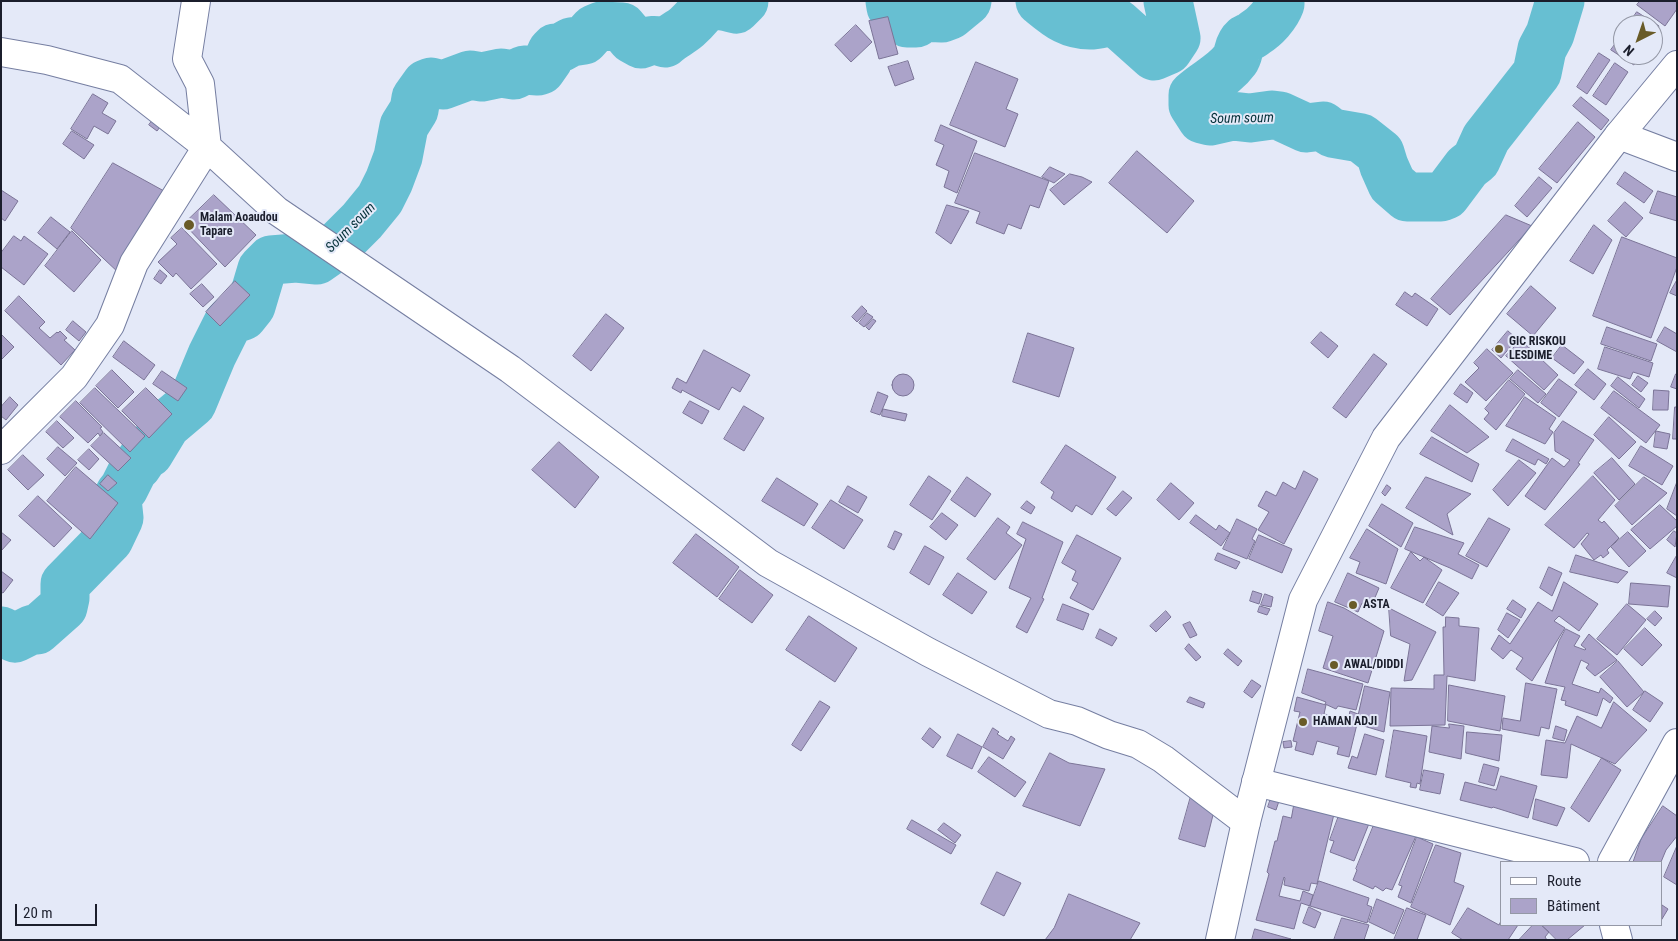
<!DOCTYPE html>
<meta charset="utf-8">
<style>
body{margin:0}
#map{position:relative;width:1678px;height:941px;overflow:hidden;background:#e4e9f8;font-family:"Roboto Condensed",sans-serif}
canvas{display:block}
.frame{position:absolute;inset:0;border:2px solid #1b1e2c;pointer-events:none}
.legend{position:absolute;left:1500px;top:861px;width:162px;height:65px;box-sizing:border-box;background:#e4e9f8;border:1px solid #9498a6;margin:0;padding:6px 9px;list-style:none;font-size:15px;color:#1b1e2c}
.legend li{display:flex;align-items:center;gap:10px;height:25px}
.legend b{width:25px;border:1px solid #9498a6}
.north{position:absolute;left:1613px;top:15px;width:50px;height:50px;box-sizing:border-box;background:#e4e9f8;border:1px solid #9498a6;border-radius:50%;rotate:221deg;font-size:14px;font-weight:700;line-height:20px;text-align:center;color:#1b1e2c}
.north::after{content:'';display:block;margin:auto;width:18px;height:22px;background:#695b28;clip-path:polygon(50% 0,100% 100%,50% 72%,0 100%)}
.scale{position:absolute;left:15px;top:904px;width:82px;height:22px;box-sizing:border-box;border:2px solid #1b1e2c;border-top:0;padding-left:6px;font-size:15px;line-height:18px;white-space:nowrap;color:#1b1e2c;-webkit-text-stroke:4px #e4e9f8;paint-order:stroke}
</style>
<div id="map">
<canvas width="1678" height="941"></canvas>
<div class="frame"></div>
<ul class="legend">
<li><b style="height:6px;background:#fff"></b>Route</li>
<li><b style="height:14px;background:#aba3c9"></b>Bâtiment</li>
</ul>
<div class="north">N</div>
<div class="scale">20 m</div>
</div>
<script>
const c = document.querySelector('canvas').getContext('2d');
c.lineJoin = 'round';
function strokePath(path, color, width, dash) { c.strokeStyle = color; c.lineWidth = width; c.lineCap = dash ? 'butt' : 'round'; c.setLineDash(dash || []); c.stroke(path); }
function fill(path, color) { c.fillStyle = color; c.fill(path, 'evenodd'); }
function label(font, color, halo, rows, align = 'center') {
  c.font = font + ' "Roboto Condensed",sans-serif'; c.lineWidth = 4; c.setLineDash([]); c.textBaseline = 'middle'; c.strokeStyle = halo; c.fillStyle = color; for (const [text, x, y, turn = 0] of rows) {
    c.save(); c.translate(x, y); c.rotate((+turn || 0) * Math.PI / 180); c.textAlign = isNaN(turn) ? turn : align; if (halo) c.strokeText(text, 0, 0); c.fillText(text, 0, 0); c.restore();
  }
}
strokePath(new Path2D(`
 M890,1L891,7L907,23H916L921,17L942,18L950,15L967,1
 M1040,1C1057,15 1069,26 1093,25C1101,24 1110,21 1117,23L1154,56L1168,50L1176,38L1168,1
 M1279,1L1280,4C1276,15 1265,27 1255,33C1252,36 1248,37 1245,39C1237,46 1240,53 1235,60C1224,75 1206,83 1193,95V105L1202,119L1210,121L1232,116L1250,118L1272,115L1280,116L1306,128L1323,126L1332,133L1361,138L1380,153L1384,166L1392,184L1407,197H1441L1446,195L1467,167L1476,160L1486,138L1537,73L1542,49L1550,34L1560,1
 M1,631L15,638L33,629L37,630L63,607L65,598V584L109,539L119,518L117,499L120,493L124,488L133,470L137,466L148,450L149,453L166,425L192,403L212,355L228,323L231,320L243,316L251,306L262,269L271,260L296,258L317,260L337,246L362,221L380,199L389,181L398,157L404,126L414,110L416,98L426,84L431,82L443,85L470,75L482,77L501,73L514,75L524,70L538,71L541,70L548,60L552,51L555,48H560L571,42L584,40L594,29L601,26L622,27L632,39L641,44C651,40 655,39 665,43C671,37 680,33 687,27C710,6 701,0 736,9L744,1`), '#67bfd2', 49);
const building = new Path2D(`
 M1640,1H1677V9L1665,26L1637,5Z
 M1637,12L1659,26L1653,36V25H1628Z
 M888,17L898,54L879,59L869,21Z
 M856,25L872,42L851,62L835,45Z
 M1623,33V55H1640L1634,65L1611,50Z
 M1599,53L1610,60L1587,94L1577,87Z
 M908,61L914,79L895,86L888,67Z
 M976,62L1018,79L1006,109L1018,114L1005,147L950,125Z
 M1615,63L1628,72L1606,105L1593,96Z
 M93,94L108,103L102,113L116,121L108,134L94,126L87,139L71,129Z
 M1581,97L1609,120L1601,130L1573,106Z
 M155,117L163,123L157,131L149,125Z
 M1578,122L1595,137L1557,183L1539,169Z
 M941,125L977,141L957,193L944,187L949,171L936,165L944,145L935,141Z
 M72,131L94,145L84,159L63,144Z
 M1137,151L1194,201L1167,233L1109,183Z
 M975,153L1049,181L1039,208L1030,205L1021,229L1008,224L1004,234L976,223L980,212L955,203Z
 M113,163L164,191L120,274L71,228Z
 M1050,167L1065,174L1054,183L1042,177Z
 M1625,172L1653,191L1644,203L1617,184Z
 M1070,174L1082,177L1092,182L1064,205L1050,190Z
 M1539,177L1552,188L1527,217L1515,206Z
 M1,190L18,201L5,221L1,218Z
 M1658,191L1677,197V221L1650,213Z
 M214,195L256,235L225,267L184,224Z
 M1625,202L1643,218L1626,237L1608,221Z
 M947,205L969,211L951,244L936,233Z
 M1506,215L1532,226L1450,315L1431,299Z
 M51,217L70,232L57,249L38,233Z
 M1594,225L1612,240L1593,274L1570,261Z
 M182,228L217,264L191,289L176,273L173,277L158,262L177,244L171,238Z
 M72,231L101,260L74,292L45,266Z
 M14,236L21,241L24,236L48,254L24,285L1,267V253Z
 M1622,237L1677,258V267L1651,338L1593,316Z
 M160,270L167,276L161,284L154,279Z
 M1677,280V296L1670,293Z
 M235,281L250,295L220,326L206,312Z
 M202,284L214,297L203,307L190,294Z
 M1531,286L1556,308L1533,336L1507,314Z
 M1405,292L1412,297L1415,293L1438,309L1427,326L1396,305Z
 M19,296L45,322L39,328L50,338L57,332L58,333L60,331L67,338L64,340L75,350L61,365L5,311Z
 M862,306L867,311L857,322L852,317Z
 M867,313L873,317L864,327L859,323Z
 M606,314L624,328L591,371L573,356Z
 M873,319L876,321L869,330L866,327Z
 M73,321L86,332L79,341L66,330Z
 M1607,327L1657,344L1651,361L1601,344Z
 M1665,327L1677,334V352L1657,341Z
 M1508,331L1517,339L1501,358L1492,350Z
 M1321,332L1338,346L1328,358L1311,343Z
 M1028,333L1074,348L1059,397L1013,382Z
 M1,334L14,347L1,360Z
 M1521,340L1558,375L1544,390L1506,356Z
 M124,341L155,365L144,380L113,357Z
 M1562,345L1584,362L1574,374L1552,358Z
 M1605,347L1653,363L1649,377L1633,372L1630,379L1598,369Z
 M1487,349L1513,373L1486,401L1465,382L1479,368L1474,363Z
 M704,350L750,375L740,392L732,387L719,410L682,390L681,393L672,388L677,378L686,383Z
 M1374,354L1387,364L1346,418L1333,408Z
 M1588,369L1606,384L1594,400L1575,385Z
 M112,370L134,392L118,408L96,386Z
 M1518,370L1546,394L1538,403L1510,379Z
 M162,371L187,388L178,401L153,384Z
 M1676,374H1677V389L1671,387Z
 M892 385a11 11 0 1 1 22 0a11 11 0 1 1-22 0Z
 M1638,376L1648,383L1641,392L1632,385Z
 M1618,377L1645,399L1639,408L1611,386Z
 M1559,379L1577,392L1559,417L1541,403Z
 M1509,380L1525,394L1496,430L1484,419L1489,413L1485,409Z
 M1461,384L1473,393L1467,403L1454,394Z
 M95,388L145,436L130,452L80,403Z
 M146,388L172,414L149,438L122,411Z
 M1654,390L1669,391L1668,410H1653Z
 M1614,391L1660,425L1646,443L1601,408Z
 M878,392L888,396L880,415L871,412Z
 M10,397L18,405L6,420L1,416V407Z
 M1525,397L1556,418L1549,429L1553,432L1545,444L1506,426Z
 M76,401L102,427L100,428L103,432L100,436L98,433L88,443L60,417Z
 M690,401L709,411L702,424L683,413Z
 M1450,405L1489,437L1467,453L1431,431Z
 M744,406L764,418L744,451L724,439Z
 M1675,407H1677V439H1673Z
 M883,409L907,414L905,421L882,416Z
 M1609,417L1636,442L1619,459L1594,435Z
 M57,421L74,438L63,448L46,432Z
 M1563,421L1594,440L1578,463L1580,464L1545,510L1525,496L1552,458L1564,467L1570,460L1555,451L1554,433Z
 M1656,431L1670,434L1667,449L1654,447Z
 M104,433L131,458L118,471L91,446Z
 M1432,437L1479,464L1472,482L1420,454Z
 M1513,439L1549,459L1546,464L1538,459L1535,465L1506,451Z
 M559,442L599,477L575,508L532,470Z
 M1066,445L1116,477L1092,515L1076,505L1072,512L1051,498L1054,492L1041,483Z
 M1641,446L1673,466L1662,485L1629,466Z
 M58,447L77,463L65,476L47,459Z
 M89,449L99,459L89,470L78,460Z
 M23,455L44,475L28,490L8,470Z
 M1612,458L1635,484L1619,500L1594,473Z
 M1519,460L1536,473L1508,506L1493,490Z
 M76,467L118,503L90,539L47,501Z
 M1304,471L1318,479L1284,544L1258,530L1269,512L1258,506L1266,491L1276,496L1283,482L1295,489Z
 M108,475L117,483L108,491L100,484Z
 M929,476L951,491L932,520L910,505Z
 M1593,476L1615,500L1598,520L1602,523L1604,521L1619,538L1607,550L1609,553L1603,558L1601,555L1594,560L1581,544L1589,534L1587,533L1574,548L1545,525Z
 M967,477L991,494L975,517L951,500Z
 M1426,477L1471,494L1447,514L1453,535L1406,508Z
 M1644,477L1667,493L1632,525L1615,506Z
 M777,478L818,504L804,526L762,501Z
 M1677,482V516L1667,509Z
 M1171,483L1194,503L1179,520L1157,500Z
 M1387,485L1391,488L1385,496L1382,493Z
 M848,486L867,497L858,513L839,502Z
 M1123,491L1132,498L1116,516L1107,509Z
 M38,496L72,528L54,547L19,516Z
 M831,500L863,520L844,549L812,528Z
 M1027,501L1035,507L1031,514L1021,508Z
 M1382,504L1413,523L1401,547L1369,526Z
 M1660,505L1677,521V526L1650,549L1631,530Z
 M942,513L958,525L946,540L930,527Z
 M1196,515L1216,530L1219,525L1230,533L1221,546L1190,523Z
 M998,518L1010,527L1006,533L1022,545L995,580L967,559Z
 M1489,518L1510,529L1487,567L1466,556Z
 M1237,519L1257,529L1252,539L1255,541L1247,559L1223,549Z
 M1023,522L1063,542L1042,598L1044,599L1027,633L1016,627L1031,598L1009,588L1026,539L1017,534Z
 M1415,527L1464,543L1458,554L1479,565L1472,579L1450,568L1405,549Z
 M1367,529L1398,549L1386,584L1356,573L1360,562L1350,558Z
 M895,531L902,534L894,550L888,547Z
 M1674,531L1677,533L1675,547L1667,540Z
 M1,532L11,540L1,551Z
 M1628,532L1646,551L1629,567L1611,547Z
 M696,534L739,567L717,597L673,563Z
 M1077,535L1121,558L1093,610L1070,598L1078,583L1072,580L1076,571L1062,563Z
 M1259,535L1292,549L1282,573L1249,559Z
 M925,546L944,557L929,585L910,573Z
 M1411,552L1420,561L1424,557L1442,570L1423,603L1391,588Z
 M1218,553L1240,562L1236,569L1215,560Z
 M1576,555L1628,572L1618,583L1570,572Z
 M1677,555V578L1667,573Z
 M1549,567L1562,573L1552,596L1540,588Z
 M740,570L773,595L752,623L719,599Z
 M1,571L13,580L3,593L1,592Z
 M958,573L987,592L972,614L943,595Z
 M1348,573L1379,588L1371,607L1362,603L1358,612L1335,602Z
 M1439,582L1459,593L1443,616L1426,605Z
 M1564,582L1598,604L1579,631L1559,616L1554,621L1565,628L1532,681L1516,669L1523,658L1511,650L1503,659L1491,649L1499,635L1510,644L1538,602L1552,611Z
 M1631,583L1670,586L1668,607L1629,604Z
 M1253,591L1262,594L1259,604L1250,601Z
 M1265,594L1273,597L1271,607L1261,605Z
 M1513,600L1526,609L1521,618L1507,609Z
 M1328,602L1344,608L1384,631L1368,683L1323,668L1333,636L1319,631Z
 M1063,604L1089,614L1083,630L1057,620Z
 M1627,604L1646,620L1617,655L1597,639Z
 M1260,606L1270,609L1267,615L1258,612Z
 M1389,608L1436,632L1412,680L1404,681L1410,644L1391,636Z
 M1166,611L1171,617L1156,632L1150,626Z
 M1655,611L1662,618L1655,626L1647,619Z
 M1507,613L1520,620L1508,638L1498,630Z
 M809,616L857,648L835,682L786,650Z
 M1446,617L1459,618V626L1479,628L1475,681L1447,676L1445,725L1390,726L1391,688L1434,689V675H1444L1443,627H1445Z
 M1190,622L1197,635L1190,638L1183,625Z
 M1645,628L1662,645L1642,666L1624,649Z
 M1100,629L1117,638L1112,646L1096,638Z
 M1566,629L1580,636L1574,646L1585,650L1586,649L1581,645L1589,634L1617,660L1595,676L1586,668L1589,664L1581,660L1572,684L1599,693L1601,688L1613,698L1610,703L1603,698L1597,716L1565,705L1566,701L1561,700L1565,687L1545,683L1559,641Z
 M1189,644L1201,657L1196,661L1185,649Z
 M1228,649L1242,661L1238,666L1224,654Z
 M1618,661L1644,692L1627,707L1600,677Z
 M1308,669L1363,684L1356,710L1338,706L1336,709L1325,704L1326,702L1302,693Z
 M1252,680L1261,686L1252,698L1244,692Z
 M1526,683L1557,689L1549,729L1541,727L1539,736L1502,729L1503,718L1520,721Z
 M1449,685L1505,696L1500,731L1448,721Z
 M1365,686L1390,692L1384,732L1357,724L1349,757L1337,754L1339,747L1317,741L1313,755L1295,750L1297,742L1293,741L1300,712L1294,711L1297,697L1326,705L1324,714L1348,720L1350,711L1358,714Z
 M1645,691L1663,703L1650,722L1633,710Z
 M1190,697L1205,703L1203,708L1187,702Z
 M820,701L830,707L801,751L792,745Z
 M1614,702L1647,730L1615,764L1571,744L1567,778L1541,775L1546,740L1565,743L1577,716L1601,728Z
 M1449,724L1464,726L1461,759L1429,752L1432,726L1449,728Z
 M1556,726L1567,730L1564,741L1553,738Z
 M930,728L941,737L933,748L922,739Z
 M993,728L999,732L997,734L1008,741L1011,736L1015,739L1003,759L983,747Z
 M1394,730L1427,736L1420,784L1417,783L1416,788L1410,787L1411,783L1386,777Z
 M1467,732L1502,735L1499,761L1466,753Z
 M958,734L982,747L972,769L947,756Z
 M1365,734L1384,740L1376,775L1348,768L1352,756L1357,758Z
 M1291,741L1292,747L1284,748L1283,742Z
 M1050,753L1069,763L1105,769L1080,826L1023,806Z
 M989,757L1026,782L1015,797L978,772Z
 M1602,758L1621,770L1589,822L1571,808Z
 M1484,764L1499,768L1494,786L1479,782Z
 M1424,770L1444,774L1440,794L1420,790Z
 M1501,776L1537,786L1528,818L1493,807L1492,808L1460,800L1465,782L1496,790Z
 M1191,796L1216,803L1205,847L1179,839Z
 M1271,798L1279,801L1276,810L1268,807Z
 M1536,799L1565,808L1557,826L1533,819Z
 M1295,800L1335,810L1317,884L1311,883L1309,891L1284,885L1285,878L1284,877L1279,896L1300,901L1303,891L1313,895L1310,906L1301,903L1294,929L1256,920L1269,874L1267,872L1275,841H1277L1283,816L1291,818Z
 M1663,806L1677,816V836L1666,850L1661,862H1633L1641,839Z
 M1341,810L1370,821L1354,861L1330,852L1334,841L1330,840Z
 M912,820L956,845L951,854L907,829Z
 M1376,820L1416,836L1392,890L1386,888L1383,891L1375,886L1373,889L1353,880L1357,870L1356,869Z
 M944,823L961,835L955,843L938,830Z
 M1417,837L1433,844L1411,903L1398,897L1402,886L1399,885Z
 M1436,845L1461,853L1454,882L1464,886L1450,925L1411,907Z
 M1677,846V885L1664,877Z
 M997,872L1021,883L1004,916L981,904Z
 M1319,881L1369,898L1367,905L1372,907L1367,923L1310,906Z
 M1069,894L1140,923L1130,940H1045L1054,928Z
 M1377,899L1404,910L1394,934L1369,922Z
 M1662,905L1668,909L1662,919Z
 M1309,907L1321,913L1315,928L1303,923Z
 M1407,908L1426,915L1417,940H1394Z
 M1468,908L1499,925L1502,919V925H1518L1508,940H1463L1452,933Z
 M1342,918L1369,925L1364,940H1334Z
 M1533,925H1541L1549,932L1545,937L1547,940H1519Z
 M1542,925H1585L1567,940H1557Z
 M1255,929L1291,939L1252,940Z`);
fill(building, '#aba3c9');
strokePath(building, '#7b7497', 1);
const minor = new Path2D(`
 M1,52L47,60L120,79L207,147L277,211L510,369L768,563L928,652L1049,714L1077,721L1109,735L1138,744L1163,759L1246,822
 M1619,135L1677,157
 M1,450L74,377L110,325L134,263L207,147L200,84L187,59L196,1
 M1256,782L1575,862
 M1612,862L1677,743
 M1614,925L1618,940`);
const primary = new Path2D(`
 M1220,940L1246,822L1303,600L1386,438L1619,135L1677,65`);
strokePath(minor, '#757ea1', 30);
strokePath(primary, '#757ea1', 30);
strokePath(minor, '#fff', 28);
strokePath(primary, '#fff', 28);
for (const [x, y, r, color] of [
 [189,225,6,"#695b28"],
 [1499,349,5,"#695b28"],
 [1353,605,5,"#695b28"],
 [1334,665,5,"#695b28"],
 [1303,722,5,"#695b28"]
]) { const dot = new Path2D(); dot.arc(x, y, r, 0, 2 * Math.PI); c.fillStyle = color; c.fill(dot); strokePath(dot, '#e4e9f8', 2); }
label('bold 12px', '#1b1e2c', '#e4e9f8', [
 ["Malam Aoaudou",200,218],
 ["Tapare",200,232],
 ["GIC RISKOU",1509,342],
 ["LESDIME",1509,356],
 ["ASTA",1363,605],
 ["AWAL/DIDDI",1344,665],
 ["HAMAN ADJI",1313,722]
], 'left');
label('italic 14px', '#043038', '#e4e9f8', [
 ["Soum soum",1242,119,-1],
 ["Soum soum",351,228,-45]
]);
</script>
